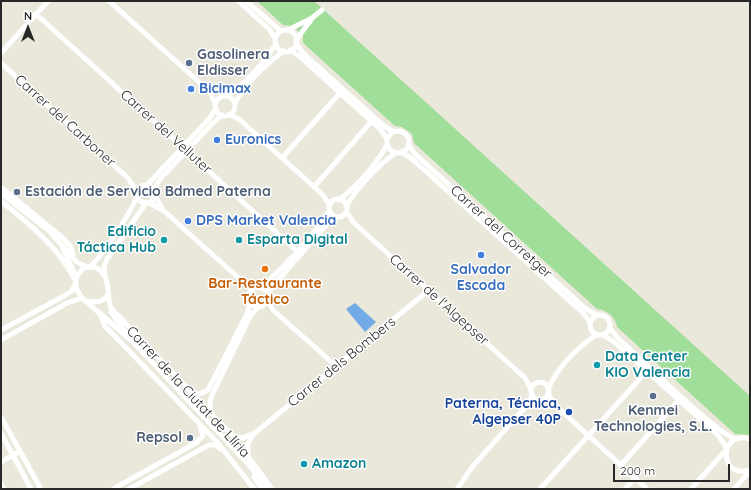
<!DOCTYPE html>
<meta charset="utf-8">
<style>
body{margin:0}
#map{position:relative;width:751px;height:490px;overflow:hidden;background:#eae7db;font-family:Quicksand,sans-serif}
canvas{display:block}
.frame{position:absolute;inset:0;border:2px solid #282828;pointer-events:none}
.north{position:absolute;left:8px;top:8px;width:40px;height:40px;-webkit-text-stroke:3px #fff;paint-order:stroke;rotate:0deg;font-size:11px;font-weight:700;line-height:16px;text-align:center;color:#282828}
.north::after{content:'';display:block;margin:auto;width:14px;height:18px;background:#282828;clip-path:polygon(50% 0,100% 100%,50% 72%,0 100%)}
.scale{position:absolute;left:613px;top:464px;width:117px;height:18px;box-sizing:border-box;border:2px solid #282828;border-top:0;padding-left:5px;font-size:12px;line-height:14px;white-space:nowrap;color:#282828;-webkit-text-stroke:3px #fff;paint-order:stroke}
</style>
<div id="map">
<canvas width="751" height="490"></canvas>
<div class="frame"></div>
<div class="north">N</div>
<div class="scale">200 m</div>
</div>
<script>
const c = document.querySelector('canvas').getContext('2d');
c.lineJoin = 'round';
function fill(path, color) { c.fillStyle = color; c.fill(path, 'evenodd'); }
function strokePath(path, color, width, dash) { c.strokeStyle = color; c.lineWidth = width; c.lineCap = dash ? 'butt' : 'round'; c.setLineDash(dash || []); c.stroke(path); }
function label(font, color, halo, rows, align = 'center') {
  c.font = font + ' Quicksand,sans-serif'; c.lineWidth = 3; c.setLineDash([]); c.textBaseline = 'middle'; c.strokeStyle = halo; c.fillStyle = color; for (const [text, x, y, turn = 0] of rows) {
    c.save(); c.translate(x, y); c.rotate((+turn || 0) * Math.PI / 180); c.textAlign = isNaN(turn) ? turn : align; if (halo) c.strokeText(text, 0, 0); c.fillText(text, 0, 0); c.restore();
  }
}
fill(new Path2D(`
 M257,1H314L750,396V435L735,434L617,327C615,316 607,310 597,309L414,143L412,134L402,127L395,126L303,43V36L293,26L283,25Z`), '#a0de9a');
fill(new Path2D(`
 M355,303L376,322L365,332L346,309Z`), '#73abe7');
strokePath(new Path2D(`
 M109,1L209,91L215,103
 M238,1L269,29L275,38
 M246,1L281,31
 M36,14L300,254
 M288,30L312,18L322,10
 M275 41a11 11 0 1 1 22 0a11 11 0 1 1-22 0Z
 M296,40L311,20
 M296,43L303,53L384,126L394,132
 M290,50L299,56L381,130L387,139
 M1,53L48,1
 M1,63L128,178L137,192
 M227,96C246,84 263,63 276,44
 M215 106a10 10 0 1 1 20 0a10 10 0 1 1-20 0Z
 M235,103C246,83 265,65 284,51
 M229,114L240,120L322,194L330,205
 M387 142a11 11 0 1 1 22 0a11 11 0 1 1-22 0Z
 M408,144L415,154L586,309L597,315
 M401,152L411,158L583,313L590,322
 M282,158L340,93
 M137 194a9 9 0 1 1 18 0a9 9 0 1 1-18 0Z
 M147,185L209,119L216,109
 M1,187L64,239L71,247L73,255
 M314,187L371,122
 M154,190L160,179L213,123L222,115
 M1,193L48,230L77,262L87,267
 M155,196L163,210
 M329 208a9 9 0 1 1 18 0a9 9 0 1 1-18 0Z
 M339,200C358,185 375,166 387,145
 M1,201C30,225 58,246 75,280
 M149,203L164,211L242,281L255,288
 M346,206C359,186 376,167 395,153
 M346,211L353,222L525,378L531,389
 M63,249L74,272
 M89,267C104,256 129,214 137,197
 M105,275L104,266L107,259L146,203
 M248 297a10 10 0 1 1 20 0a10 10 0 1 1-20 0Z
 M260,288C281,271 315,234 329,211
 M267,293L326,225L336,217
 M267,300L273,310L336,366
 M88,301C97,303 104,302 108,294
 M111,312L126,333
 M100,313L105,326L218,443L254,489
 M590 325a10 10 0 1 1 20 0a10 10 0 1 1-20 0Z
 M610,328L617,337C634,353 720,437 736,439
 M1,330L64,296L72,291L75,284
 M603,335L613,341L718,435L727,448
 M1,340L67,303L82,298
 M531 391a9 9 0 1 1 18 0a9 9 0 1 1-18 0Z
 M548,389C558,367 577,348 596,335
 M192,393L199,394L208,390L247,314L250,303
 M548,393L555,405L647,489
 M210,411V401L213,393L251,315L258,307
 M1,417L41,489
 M1,433L31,489
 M233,436L243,438L255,433L429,290
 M750,439C719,429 718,480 750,470
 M248,454V444L254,433
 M1,462L20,451
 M621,465L679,400
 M254,477L261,489
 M1,483L4,489
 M113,489L196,443L203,436L200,427
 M129,489L209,445H216L220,449
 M266,489L251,467L134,343L82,298L76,288V278L83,268L95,267C113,277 105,292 111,308L233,436L272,489
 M457,489L473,466L527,405L532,395
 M540,489L647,371
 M625,489L635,478
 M691,489L726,450
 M734,489L750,471`), '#fff', 5);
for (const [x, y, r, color] of [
 [189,63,4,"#5c6f8a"],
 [191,89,4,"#3f7fe0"],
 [217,140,4,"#3f7fe0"],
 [17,192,4,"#5c6f8a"],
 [188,221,4,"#3f7fe0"],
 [164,240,4,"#0f9aa8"],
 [239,240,4,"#0f9aa8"],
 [481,255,4,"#3f7fe0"],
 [265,269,4,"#e8710a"],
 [597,365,4,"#0f9aa8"],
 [653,396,4,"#5c6f8a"],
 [569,412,4,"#1a4fb4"],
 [190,438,4,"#5c6f8a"],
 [304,464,4,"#0f9aa8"]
]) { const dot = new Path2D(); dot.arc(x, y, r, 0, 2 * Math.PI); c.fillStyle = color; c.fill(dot); strokePath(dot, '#fff', 1.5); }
label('bold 14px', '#4e5e75', '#fff', [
 ["Gasolinera",197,55],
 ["Eldisser",197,71],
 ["Estación de Servicio Bdmed Paterna",25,192],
 ["Kenmei",653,411,"center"],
 ["Technologies, S.L.",653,427,"center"],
 ["Repsol",182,438,"right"]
], 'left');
label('bold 14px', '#366cbe', '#fff', [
 ["Bicimax",199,89],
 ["Euronics",225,140],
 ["DPS Market Valencia",196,221],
 ["Salvador",481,270,"center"],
 ["Escoda",481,286,"center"]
], 'left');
label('14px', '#282828', '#fff', [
 ["Carrer del Carboner",65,121,42],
 ["Carrer del Velluter",166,132,42],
 ["Carrer del Corretger",501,232,42],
 ["Carrer de l'Algepser",439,300,42],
 ["Carrer dels Bombers",342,362,-39],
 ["Carrer de la Ciutat de Llíria",188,392,47]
]);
label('bold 14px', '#0d838f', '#fff', [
 ["Edificio",156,232,"right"],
 ["Táctica Hub",156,248,"right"],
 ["Esparta Digital",247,240],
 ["Data Center",605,357],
 ["KIO Valencia",605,373],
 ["Amazon",312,464]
], 'left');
label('bold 14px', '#c56008', '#fff', [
 ["Bar-Restaurante",265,284],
 ["Táctico",265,300]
]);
label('bold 14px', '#164399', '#fff', [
 ["Paterna, Técnica,",561,404],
 ["Algepser 40P",561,420]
], 'right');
</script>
